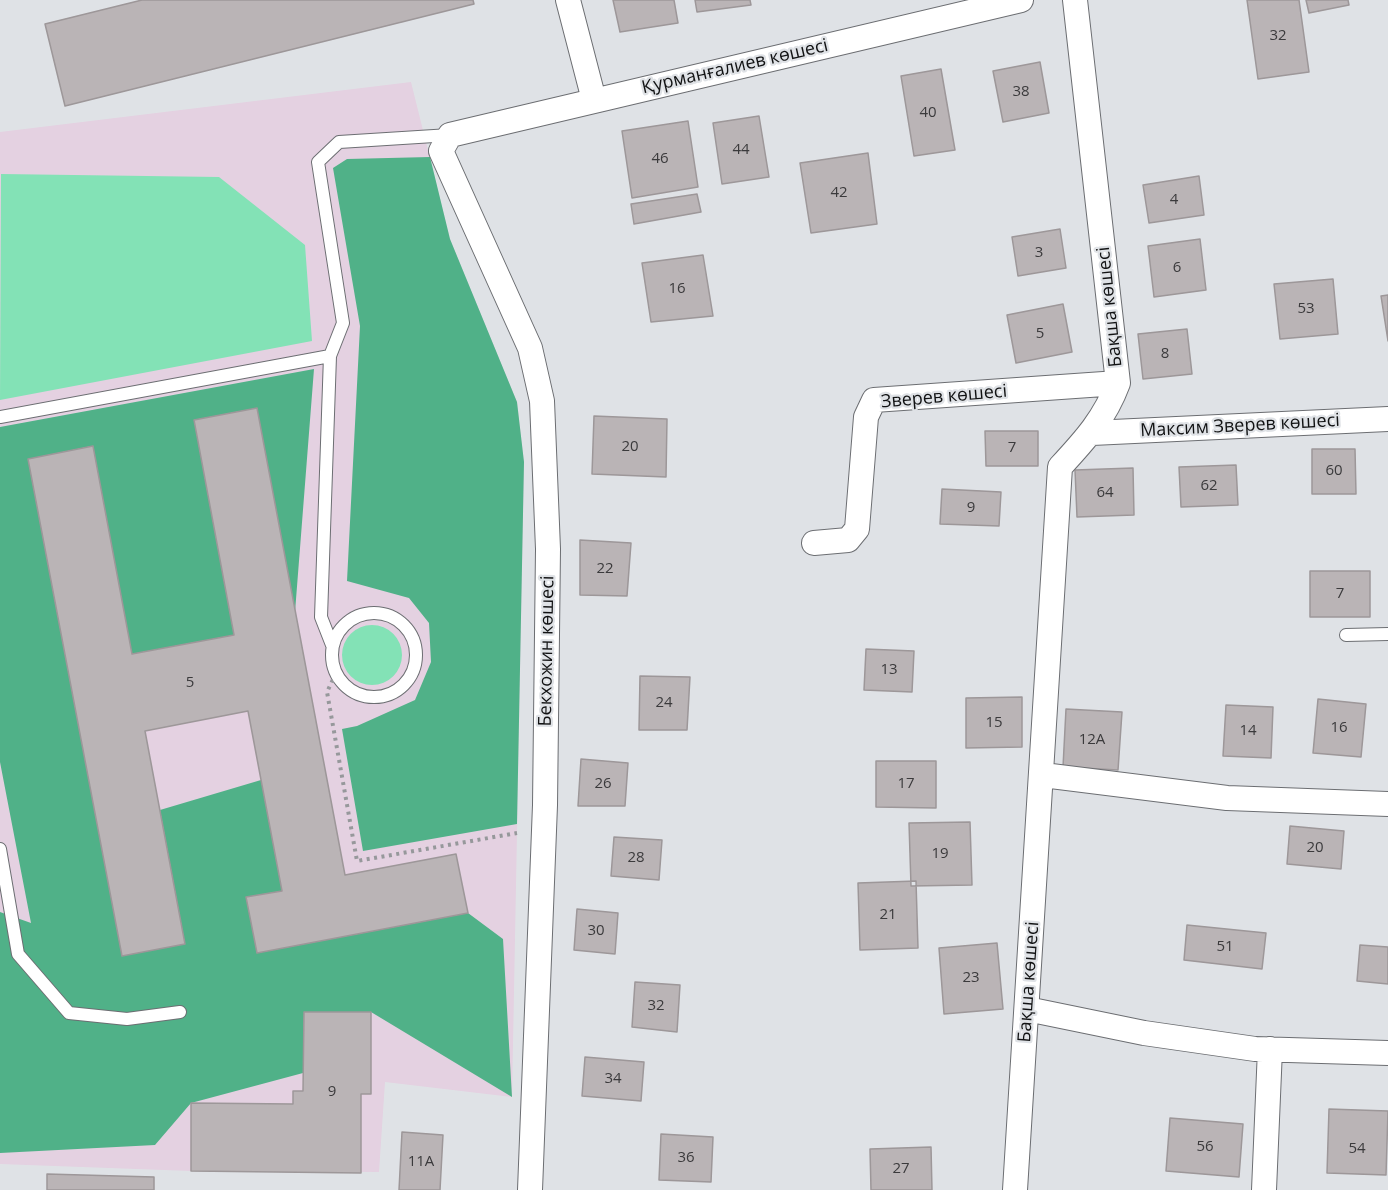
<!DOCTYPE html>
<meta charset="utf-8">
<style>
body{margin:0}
canvas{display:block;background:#dfe2e6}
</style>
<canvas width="1388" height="1190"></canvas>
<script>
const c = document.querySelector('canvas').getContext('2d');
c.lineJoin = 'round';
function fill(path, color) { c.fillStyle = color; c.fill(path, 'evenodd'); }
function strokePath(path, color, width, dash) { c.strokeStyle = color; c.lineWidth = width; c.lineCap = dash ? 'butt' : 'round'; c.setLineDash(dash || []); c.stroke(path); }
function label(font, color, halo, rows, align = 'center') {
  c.font = font + ' "Open Sans",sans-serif'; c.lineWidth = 4.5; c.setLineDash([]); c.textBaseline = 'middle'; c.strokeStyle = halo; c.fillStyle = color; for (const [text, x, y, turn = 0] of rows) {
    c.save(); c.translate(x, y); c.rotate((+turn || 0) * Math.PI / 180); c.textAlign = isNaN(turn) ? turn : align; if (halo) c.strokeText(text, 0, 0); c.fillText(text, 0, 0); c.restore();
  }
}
fill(new Path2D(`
 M411,82L450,239L517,402L524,462L512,1097L385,1082L379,1172L191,1171L0,1164V132Z`), '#e4d1e1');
fill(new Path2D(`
 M1,174L219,177L305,245L312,341L0,400Z
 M342 655a30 30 0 1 1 60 0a30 30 0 1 1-60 0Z`), '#83e2b6');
fill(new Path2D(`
 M430,157L450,239L517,402L524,462L517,824L363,851L342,729L357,726L415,700L431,662L429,623L409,598L347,581L360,326L333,168L347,159Z
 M314,369L295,612L257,408L194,420L234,635L132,654L92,446L29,459L122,955L185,944L160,810L261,780L282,891L247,897L257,953L468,913L503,939L512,1097L371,1012H304L303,1073L191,1103L155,1145L0,1153V912L31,923L0,762V427Z`), '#50b188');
const building = new Path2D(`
 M142,0H473L474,4L65,106L45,24Z
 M613,0H674L678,23L620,32Z
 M695,0H750L751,5L697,12Z
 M1247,0H1299L1309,72L1258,79Z
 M1306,0H1348L1349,5L1309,13Z
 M1040,62L1049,113L1003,122L993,71Z
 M941,69L955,150L914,156L901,76Z
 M759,116L769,177L722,184L713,123Z
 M688,121L698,187L632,198L622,131Z
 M868,153L877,224L811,233L800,163Z
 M1199,176L1204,215L1149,223L1143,185Z
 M697,194L701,212L634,224L631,204Z
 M1060,229L1066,268L1018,276L1012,237Z
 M1200,239L1206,290L1154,297L1148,246Z
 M703,255L713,316L651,322L642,263Z
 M1333,279L1338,334L1280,339L1274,284Z
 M1388,295V341L1381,296Z
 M1063,304L1072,352L1016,363L1007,315Z
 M1187,329L1192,374L1143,379L1138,334Z
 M257,408L345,875L456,854L468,913L257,953L246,897L282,891L248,711L145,731L185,944L122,956L28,459L93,446L132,654L234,635L194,420Z
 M594,416L667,419L666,477L592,474Z
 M985,431H1038V466H986Z
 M1312,449H1355L1356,494H1312Z
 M1236,465L1238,505L1181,507L1179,467Z
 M1133,468L1134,515L1077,517L1075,470Z
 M942,489L1001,492L999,526L940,524Z
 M580,540L631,543L627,596L580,595Z
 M1310,571H1370V617H1310Z
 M866,649L914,651L912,692L864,690Z
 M640,676L690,677L687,730H639Z
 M1022,697V747L966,748V698Z
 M1318,699L1366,704L1361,757L1313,753Z
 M1226,705L1273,707L1271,758L1223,756Z
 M1066,709L1122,712L1118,770L1063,767Z
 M581,759L628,763L625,806H578Z
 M876,761H936V808L876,807Z
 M970,822L972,885L911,886L909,823Z
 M1290,826L1344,831L1341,869L1287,864Z
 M614,837L662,840L659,880L611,876Z
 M916,881L918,948L860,950L858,883Z
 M577,909L618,913L615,954L574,950Z
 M1187,925L1266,933L1262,969L1184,960Z
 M997,943L1003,1009L944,1014L939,948Z
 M1360,945L1388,947V984L1357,981Z
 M635,982L680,985L677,1032L632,1027Z
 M304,1012H371V1094H361V1173L191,1171V1103L293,1104V1091H303Z
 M585,1057L644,1062L641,1101L582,1096Z
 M1329,1109L1388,1111L1386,1175L1327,1173Z
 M1170,1118L1243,1124L1239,1177L1166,1171Z
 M402,1132L443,1135L440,1190H399Z
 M661,1134L713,1137L711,1182L659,1180Z
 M931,1147L932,1190H871L870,1149Z
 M47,1174L154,1177V1190H47Z`);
fill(building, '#bab4b6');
strokePath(building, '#9d9799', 1.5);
const service = new Path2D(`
 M330,356L321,617L332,645
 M0,417L330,356L343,323L318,162L339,142L450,135
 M332 655a42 42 0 1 1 84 0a42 42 0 1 1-84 0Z
 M1346,635L1388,634
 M0,849L18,954L69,1013L127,1019L180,1012`);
const minor = new Path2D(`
 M568,0L594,100
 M1092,433L1388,419
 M814,543L848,540L857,529L866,417L874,400L1118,383
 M1043,775L1227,798L1388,804
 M1027,1009L1144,1033L1255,1049L1388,1053
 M530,1190L545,805L548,549L542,401L530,348L441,151L450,135L1021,0
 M1015,1190L1060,467C1085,440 1105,418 1118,383L1075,0
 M1264,1190L1270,1049`);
strokePath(service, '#6c6e72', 14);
strokePath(minor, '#6c6e72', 26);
strokePath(new Path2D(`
 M336,673L327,692L357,861L517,833`), '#96989b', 4, [3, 4.5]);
strokePath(service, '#fff', 12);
strokePath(minor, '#fff', 24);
label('15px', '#3b3a3c', null, [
 ["32",1278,36],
 ["38",1021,92],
 ["40",928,113],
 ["44",741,150],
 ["46",660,159],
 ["42",839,193],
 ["4",1174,200],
 ["3",1039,253],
 ["6",1177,268],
 ["16",677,289],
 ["53",1306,309],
 ["5",1040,334],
 ["8",1165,354],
 ["20",630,447],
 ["7",1012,448],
 ["60",1334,471],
 ["62",1209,486],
 ["64",1105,493],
 ["9",971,508],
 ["22",605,569],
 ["7",1340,594],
 ["13",889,670],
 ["5",190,683],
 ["24",664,703],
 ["15",994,723],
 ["16",1339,728],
 ["14",1248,731],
 ["12А",1092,740],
 ["26",603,784],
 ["17",906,784],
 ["20",1315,848],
 ["19",940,854],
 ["28",636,858],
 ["21",888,915],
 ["30",596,931],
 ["51",1225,947],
 ["23",971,978],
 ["32",656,1006],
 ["34",613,1079],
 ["9",332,1092],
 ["56",1205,1147],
 ["54",1357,1149],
 ["36",686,1158],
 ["11А",421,1162],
 ["27",901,1169]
]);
label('18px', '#111213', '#dfe2e6', [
 ["Қурманғалиев көшесі",735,67,-13],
 ["Бақша көшесі",1110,307,-96],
 ["Зверев көшесі",944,397,-5],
 ["Максим Зверев көшесі",1240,426,-3],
 ["Бекхожин көшесі",547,651,-89],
 ["Бақша көшесі",1029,982,-86]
]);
</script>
